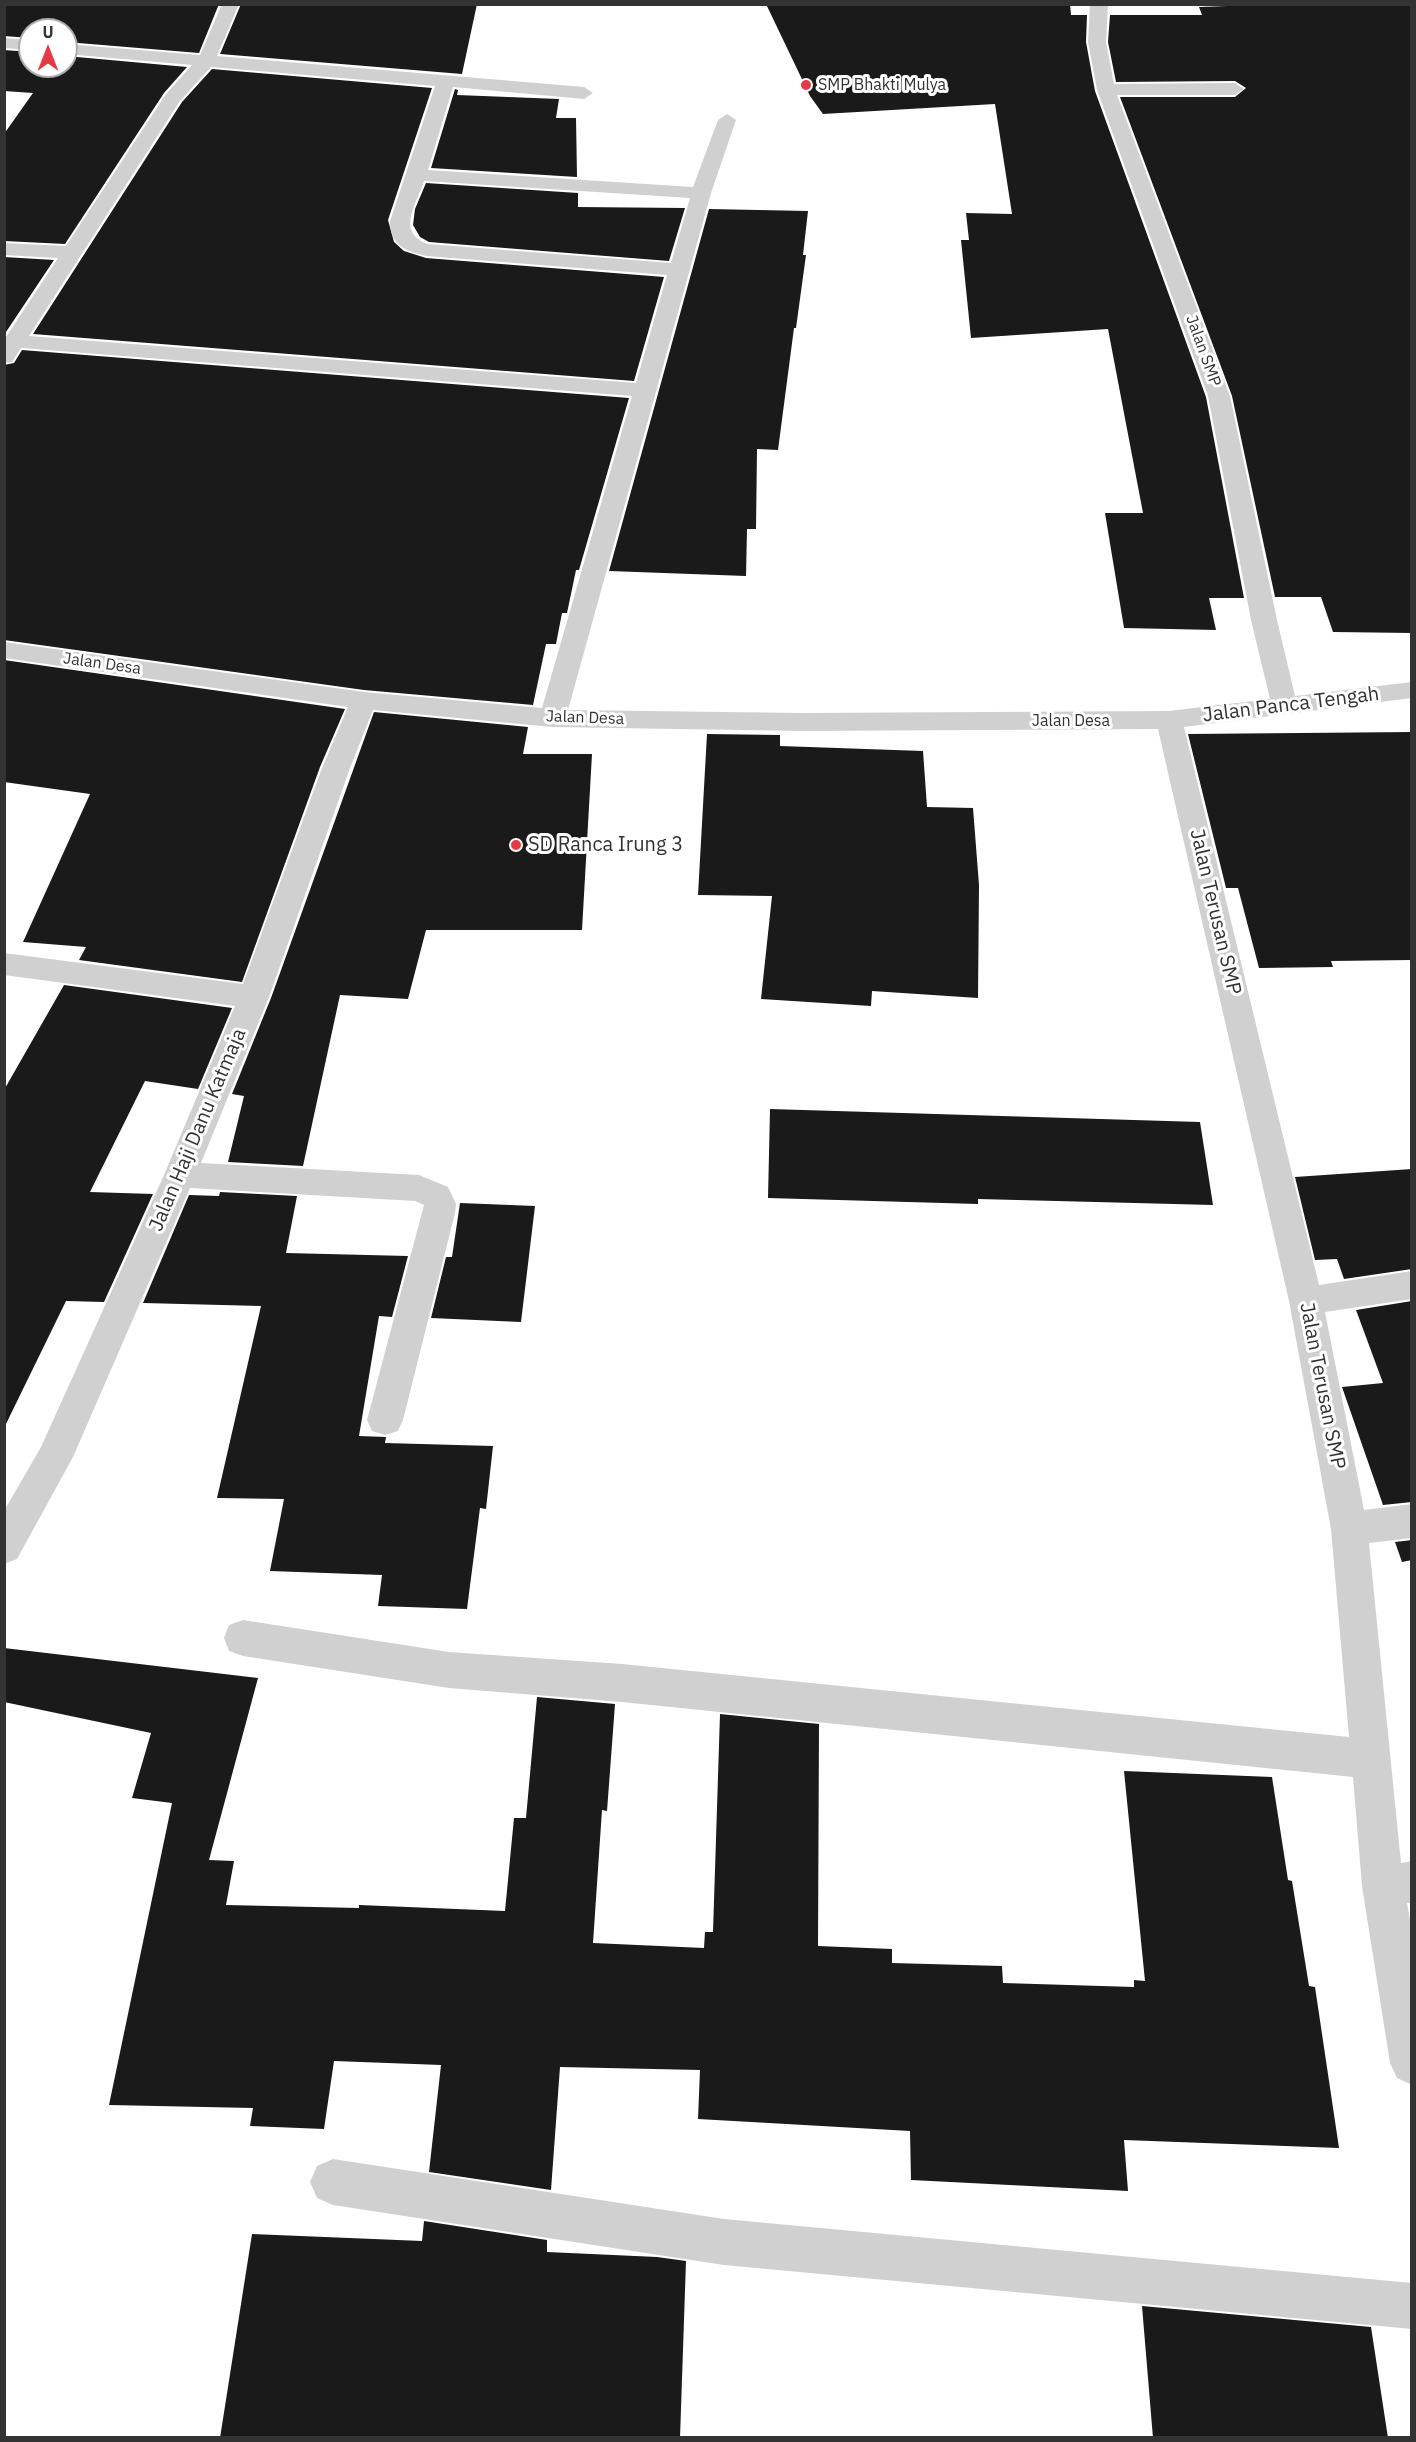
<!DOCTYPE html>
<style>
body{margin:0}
#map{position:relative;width:1416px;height:2442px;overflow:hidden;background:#fff;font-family:"IBM Plex Sans",sans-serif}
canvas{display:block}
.frame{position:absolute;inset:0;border:6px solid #333;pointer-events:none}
.north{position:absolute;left:18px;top:18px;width:60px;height:60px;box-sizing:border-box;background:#fff;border:2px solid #adadad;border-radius:50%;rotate:0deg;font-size:16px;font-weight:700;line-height:24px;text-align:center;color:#333}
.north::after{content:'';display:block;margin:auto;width:21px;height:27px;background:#e63946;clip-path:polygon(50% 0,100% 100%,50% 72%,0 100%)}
</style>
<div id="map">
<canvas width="1416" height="2442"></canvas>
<div class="frame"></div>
<div class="north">U</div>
</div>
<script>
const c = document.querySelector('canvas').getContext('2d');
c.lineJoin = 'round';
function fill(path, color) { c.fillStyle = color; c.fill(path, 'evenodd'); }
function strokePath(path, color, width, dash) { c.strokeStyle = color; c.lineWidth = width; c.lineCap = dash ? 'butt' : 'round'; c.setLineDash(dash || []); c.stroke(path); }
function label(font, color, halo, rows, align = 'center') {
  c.font = font + ' "IBM Plex Sans",sans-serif'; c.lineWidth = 6; c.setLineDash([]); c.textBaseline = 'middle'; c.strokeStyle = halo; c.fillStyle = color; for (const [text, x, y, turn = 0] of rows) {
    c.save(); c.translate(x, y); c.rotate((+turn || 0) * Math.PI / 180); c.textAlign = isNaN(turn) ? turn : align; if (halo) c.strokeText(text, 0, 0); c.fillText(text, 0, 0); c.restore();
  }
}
fill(new Path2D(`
 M4,4H219L199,53L66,42V30H30V38L4,36Z
 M241,4H477L462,74L220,54Z
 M766,4H1070L1071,15H1087L1086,42L1095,91L1206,397L1244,598H1209L1216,630L1124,628L1105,513H1143L1108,329L971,338L961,240H969L966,213L1012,214L995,104L823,114L810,96Z
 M1284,4H1412V633L1333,632L1321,597H1275L1232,396L1120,97H1235L1246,88L1235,81L1116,82L1108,42L1110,15H1202L1199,7Z
 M4,50L30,52V66H66V56L187,67L164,93L65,244L4,241V134L33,93L4,91Z
 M212,69L432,88L388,220L394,242L404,251L426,258L664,277L634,381L33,334L182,102Z
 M455,89L458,90L457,95L559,99L556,118H576L577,177L431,168Z
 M426,183L578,193V207L685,208L669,261L429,242L420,237L413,225L415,209Z
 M709,209L808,211L803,255H806L796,328H794L778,450L757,449L756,529H747L746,576L609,571Z
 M4,257L54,260L4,335Z
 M22,350L629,398L579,570H576L567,613H562L556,644H546L533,705L364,690L4,640V365L14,363Z
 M4,660L345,709L320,767L242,982L79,960L86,947L23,942L90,794L4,782Z
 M374,712L528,727L523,754H592L582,930H426L408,999L340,995L303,1166L228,1162L244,1096L232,1094L271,998Z
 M1412,732V960L1331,961L1333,967L1259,968L1238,888H1226L1188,734Z
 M707,734L780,735V746L923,751L927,807L973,808L979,885L978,998L872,991L871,1006L761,999L772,896L698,895Z
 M64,985L232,1008L198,1089L145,1081L90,1192L153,1194L104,1302L66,1301L4,1428V1090Z
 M770,1109L1200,1122L1213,1205L978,1199V1204L768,1198Z
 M1412,1169V1269L1344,1279L1337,1259L1315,1260L1295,1177Z
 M220,1192L297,1196L286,1253L408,1256L392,1317L379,1316L359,1436L386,1437L385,1443L493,1446L486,1509L480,1508L467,1609L378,1606L382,1575L270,1571L284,1499L217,1498L261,1306L143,1303L189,1195L219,1196Z
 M460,1203L535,1206L521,1322L431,1318L446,1257H452Z
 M1412,1301V1502L1383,1505L1342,1387L1383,1383L1356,1310Z
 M1412,1540V1560L1402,1562L1395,1542Z
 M4,1648L258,1678L209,1860L234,1861L226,1905L359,1908V1905L505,1911L514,1818H526L537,1697L615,1704L607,1811L602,1810L593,1943L704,1948L705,1932H713L720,1714L819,1724L818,1946L892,1949V1963L1002,1966L1003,1983L1134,1987V1980L1145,1981L1124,1771L1272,1777L1288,1880L1292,1881L1309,1986L1315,1987L1339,2148L1124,2140L1128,2191L911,2180L910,2131L698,2119L700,2070L560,2067L551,2190L429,2172L441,2065L334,2061L324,2129L250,2126L253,2108L109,2105L172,1803L132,1798L151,1733L4,1702Z
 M424,2221L547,2240V2252L657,2257L686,2261L680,2438H220L252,2234L422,2241Z
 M1142,2306L1371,2327L1388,2438H1153Z`), '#1a1a1a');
fill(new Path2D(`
 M222,4H239L217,56L584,87L593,93L584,99L453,87L428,170L693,187L718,120L727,114L736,120L711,193L568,710L803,713L1169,711L1270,699L1251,620L1208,396L1097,90L1088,42L1090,4H1108L1106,42L1114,84L1235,83L1244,89L1235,95H1117L1230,396L1277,620L1295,696L1412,682V698L1184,727L1319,1285L1412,1271V1299L1325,1312L1364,1510L1412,1504V1538L1369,1543L1401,1863L1412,1861V1903H1407L1412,1931V2085L1397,2078L1390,2063L1362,1886L1353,1777L622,1702L449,1688L243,1656L229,1651L224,1638L229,1625L243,1620L449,1652L622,1664L1349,1737L1331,1529L1289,1301L1158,729L803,731L552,727L373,710L350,768L269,997L201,1163L419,1175L448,1187L456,1204L455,1213L403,1420L398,1431L385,1435L372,1431L367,1420L424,1205L415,1201L190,1188L73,1457L17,1559L4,1564V1511L41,1447L164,1175L235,1006L4,975V953L243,984L322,768L348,707L4,658V642L364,692L542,708L632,396L21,348L12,362L4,363V340L58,258L4,255V243L66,246L166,94L192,65L66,54V44L200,55ZM211,67L435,86L390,221C390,245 405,251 426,256L667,275L636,383L29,336L180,101ZM424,181L690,198L671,263L428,244C396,233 416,205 424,181Z
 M4,38L30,40V50L4,48Z
 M333,2159L724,2219L1412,2283V2329L724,2265L333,2205L317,2198L310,2182L317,2166Z`), '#d0d0d0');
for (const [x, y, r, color] of [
 [806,85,6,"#e63946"],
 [516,845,6,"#e63946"]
]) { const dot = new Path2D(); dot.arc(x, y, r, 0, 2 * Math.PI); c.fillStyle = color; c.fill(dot); strokePath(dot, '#fff', 2); }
label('16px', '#333', '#fff', [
 ["SMP Bhakti Mulya",818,85]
], 'left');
label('16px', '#333', '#fff', [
 ["Jalan SMP",1203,351,70],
 ["Jalan Desa",102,664,8],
 ["Jalan Desa",585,718,2],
 ["Jalan Desa",1071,721]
]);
label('20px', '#333', '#fff', [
 ["Jalan Panca Tengah",1291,705,-7],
 ["Jalan Terusan SMP",1215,912,77],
 ["Jalan Haji Danu Katmaja",198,1130,-67],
 ["Jalan Terusan SMP",1322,1386,79]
]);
label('20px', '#333', '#fff', [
 ["SD Ranca Irung 3",528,845]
], 'left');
</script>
